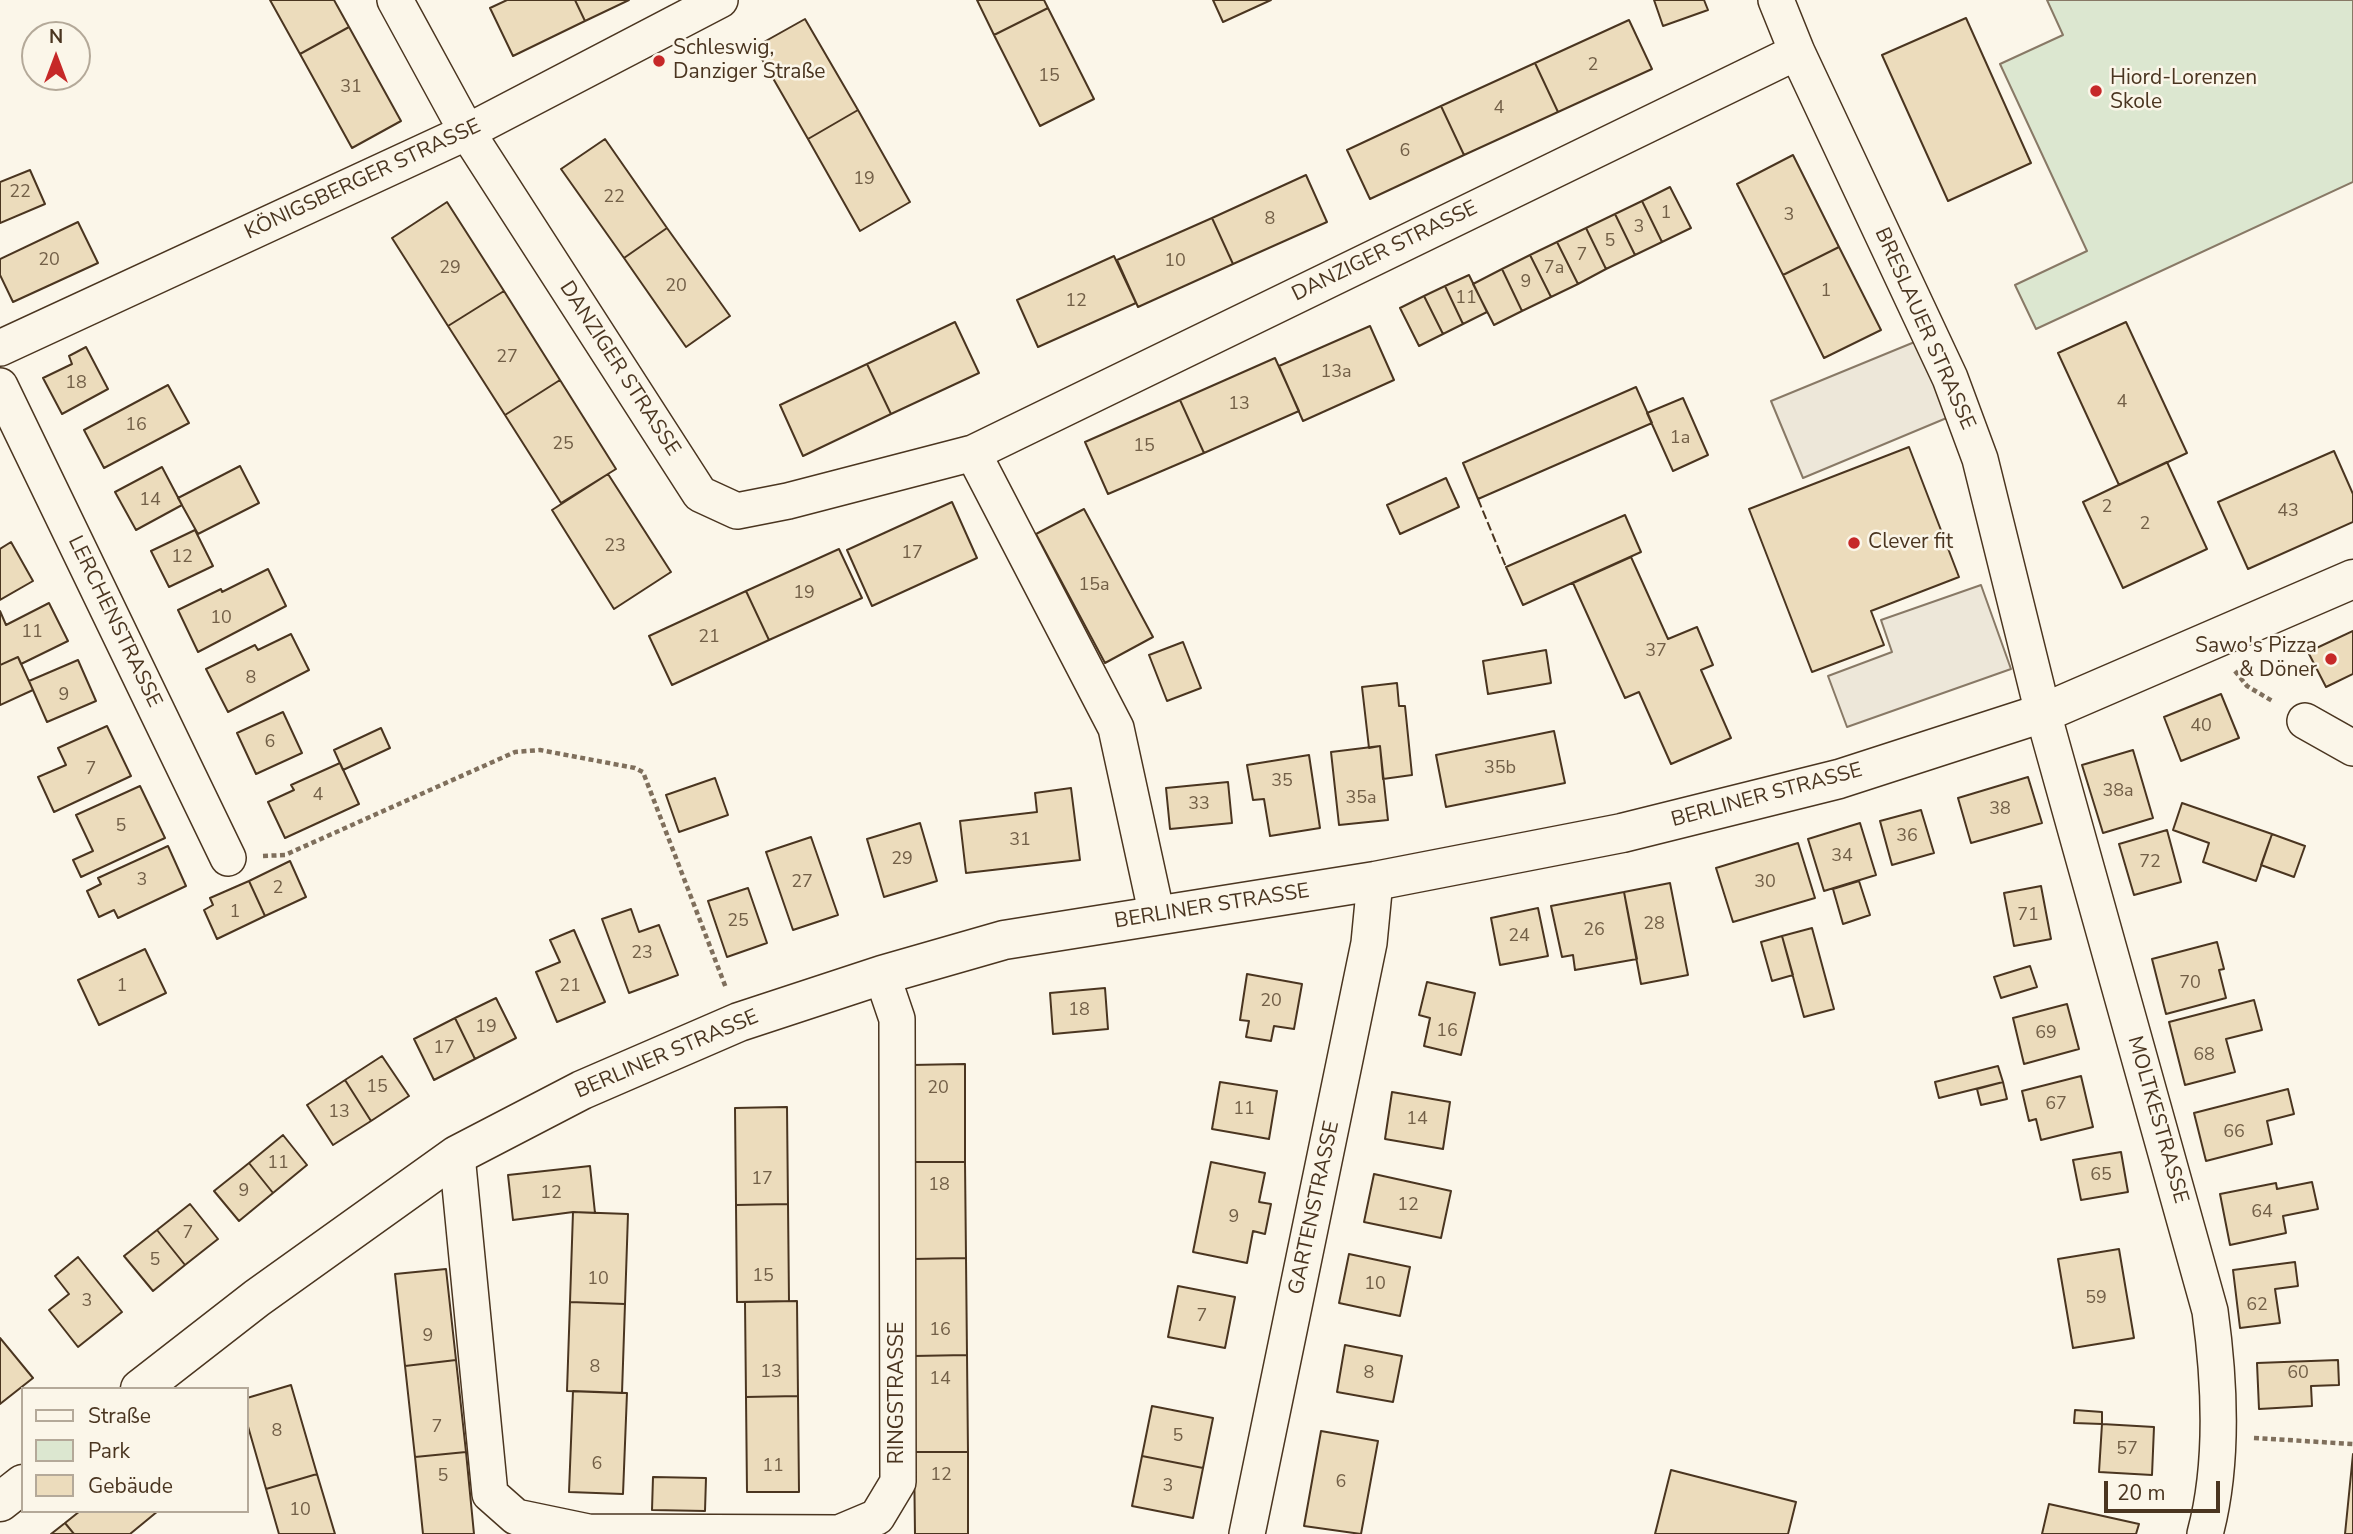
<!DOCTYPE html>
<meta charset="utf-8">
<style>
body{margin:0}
#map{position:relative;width:2353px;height:1534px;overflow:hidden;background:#fbf6e9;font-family:"Nunito Sans",sans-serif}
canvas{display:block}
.legend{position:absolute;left:21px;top:1387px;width:228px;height:126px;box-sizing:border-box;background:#fbf6e9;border:2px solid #b4a999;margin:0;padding:9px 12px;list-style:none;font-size:21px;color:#4a3520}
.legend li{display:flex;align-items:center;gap:14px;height:35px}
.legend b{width:35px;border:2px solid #b4a999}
.north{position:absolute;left:21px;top:21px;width:70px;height:70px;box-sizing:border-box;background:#fbf6e9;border:2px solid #b4a999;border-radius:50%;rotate:0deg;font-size:19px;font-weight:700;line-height:28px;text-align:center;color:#4a3520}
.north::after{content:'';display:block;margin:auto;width:24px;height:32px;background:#c62828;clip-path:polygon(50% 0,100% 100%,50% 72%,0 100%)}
.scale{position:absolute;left:2104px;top:1481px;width:116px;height:32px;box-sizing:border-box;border:4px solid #4a3520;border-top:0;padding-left:9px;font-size:21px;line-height:24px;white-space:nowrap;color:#4a3520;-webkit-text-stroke:5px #fbf6e9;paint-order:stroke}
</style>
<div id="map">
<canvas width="2353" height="1534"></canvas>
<ul class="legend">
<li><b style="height:9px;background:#fbf6e9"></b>Straße</li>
<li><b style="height:19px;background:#dce7d0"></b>Park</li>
<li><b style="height:19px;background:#ecdcbc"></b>Gebäude</li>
</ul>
<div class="north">N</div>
<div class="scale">20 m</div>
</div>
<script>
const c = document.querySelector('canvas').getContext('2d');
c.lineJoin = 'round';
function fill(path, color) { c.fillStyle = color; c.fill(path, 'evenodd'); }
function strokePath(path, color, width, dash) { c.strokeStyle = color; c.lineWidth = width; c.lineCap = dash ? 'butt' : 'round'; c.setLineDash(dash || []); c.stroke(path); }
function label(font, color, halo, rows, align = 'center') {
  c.font = font + ' "Nunito Sans",sans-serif'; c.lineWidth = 5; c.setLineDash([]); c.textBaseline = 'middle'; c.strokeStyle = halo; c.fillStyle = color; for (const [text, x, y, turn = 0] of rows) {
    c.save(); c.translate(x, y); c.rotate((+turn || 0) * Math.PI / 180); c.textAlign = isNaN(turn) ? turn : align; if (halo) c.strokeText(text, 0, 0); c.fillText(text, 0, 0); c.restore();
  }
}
const green = new Path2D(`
 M2047,0H2353V182L2036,329L2015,285L2087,251L2000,64L2063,35Z`);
fill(green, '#dce7d0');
strokePath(green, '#887966', 2);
const parking = new Path2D(`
 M1917,341L1949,417L1803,478L1771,401Z
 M1981,585L2011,669L1847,727L1828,676L1892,652L1881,620Z`);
fill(parking, '#ede7d9');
strokePath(parking, '#887966', 2);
const building = new Path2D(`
 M270,0H334L349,27L300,54Z
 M507,0H575L585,21L513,56L490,8Z
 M575,0H629L585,21Z
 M977,0H1044L1048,8L994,35Z
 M1213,0H1271L1223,22Z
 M1654,0H1704L1708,10L1663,26Z
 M1048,8L1094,99L1040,126L994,35Z
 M1966,18L2031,163L1948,201L1882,55Z
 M805,19L858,110L808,139L755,47Z
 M1629,20L1652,69L1558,112L1535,63Z
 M349,27L401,121L352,148L300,54Z
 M1535,63L1558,112L1464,155L1441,106Z
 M1441,106L1464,155L1370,199L1347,150Z
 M858,110L910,202L860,231L808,139Z
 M605,139L667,228L624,258L561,169Z
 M1793,155L1839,247L1783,275L1737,184Z
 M30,170L45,204L0,223V182Z
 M1306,175L1327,222L1233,264L1212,218Z
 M1670,187L1691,228L1662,242L1642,201Z
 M1642,201L1662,242L1635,255L1615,214Z
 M447,202L504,291L448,326L392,238Z
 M1615,214L1635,255L1606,269L1586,228Z
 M1212,218L1233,264L1138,307L1117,260Z
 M78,222L98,263L13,302L0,275V259Z
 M667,228L730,316L686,347L624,258Z
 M1586,228L1606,269L1578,284L1557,242Z
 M1557,242L1578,284L1551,297L1530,255Z
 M1839,247L1881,330L1824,358L1783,275Z
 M1530,255L1551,297L1522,311L1502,269Z
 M1114,256L1136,303L1038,347L1017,300Z
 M1502,269L1522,311L1494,325L1473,284Z
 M1469,275L1487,312L1463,324L1445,286Z
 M1445,286L1463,324L1443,334L1424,296Z
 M504,291L560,380L505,415L448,326Z
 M1424,296L1443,334L1419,346L1400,308Z
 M955,322L979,373L891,414L867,364Z
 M2126,322L2187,453L2119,485L2058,353Z
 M1370,326L1394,380L1303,421L1279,366Z
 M86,347L108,389L62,414L43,378L72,364L69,356Z
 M1275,358L1299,411L1204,453L1180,400Z
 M867,364L891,414L803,456L780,405Z
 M560,380L616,469L561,503L505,415Z
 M168,385L189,423L104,468L84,430Z
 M1636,387L1652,423L1478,499L1463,463Z
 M1683,398L1708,455L1673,471L1647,413Z
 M1180,400L1204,453L1108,494L1085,442Z
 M1909,447L1959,577L1871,611L1884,645L1812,672L1749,509Z
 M2334,451L2353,494V522L2248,569L2218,502Z
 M2167,462L2207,549L2123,588L2083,502Z
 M240,466L259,503L198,534L178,498Z
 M162,467L182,505L136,530L115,492Z
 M608,474L671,572L614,609L552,510Z
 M1446,478L1459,507L1400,534L1387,505Z
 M952,502L977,558L872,606L847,550Z
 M1084,509L1153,637L1105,663L1036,534Z
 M1625,515L1641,552L1523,605L1506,567Z
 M195,530L213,566L169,587L151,551Z
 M11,542L33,581L0,600V549Z
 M839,549L862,598L769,640L746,591Z
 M1631,557L1668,639L1697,627L1713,665L1701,670L1731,738L1671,764L1639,692L1625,698L1573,583Z
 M268,569L286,606L198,652L178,610L221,589L222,592Z
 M746,591L769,640L672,685L649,636Z
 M49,603L68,641L21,664L18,657L0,665V611L6,625Z
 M2353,631V674L2326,687L2308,652Z
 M291,634L309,670L228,712L206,669L255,645L258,650Z
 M1183,642L1201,688L1167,701L1149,655Z
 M1546,650L1551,683L1488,694L1483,661Z
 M18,657L33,690L0,705V665Z
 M78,660L96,701L47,722L29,681Z
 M1397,683L1399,706H1405L1412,775L1383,779L1380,746L1369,748L1362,687Z
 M2221,694L2239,738L2181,761L2164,717Z
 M283,712L302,753L256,774L237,733Z
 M107,726L131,776L54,812L38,777L66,765L58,748Z
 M381,728L390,748L343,770L334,750Z
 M1554,731L1565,783L1446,807L1436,755Z
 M1380,746L1388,820L1339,825L1331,752Z
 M2133,750L2153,818L2103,833L2082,765Z
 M1309,755L1320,828L1270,836L1264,799L1253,800L1247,765Z
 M340,763L359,804L285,838L268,802L294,790L291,785Z
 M2028,777L2042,823L1971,843L1958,798Z
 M715,778L728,815L679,832L666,795Z
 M1228,782L1232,823L1170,829L1166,788Z
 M140,786L165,838L81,877L73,860L93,851L76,815Z
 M1071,788L1080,860L966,873L960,821L1037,812L1035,793Z
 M2182,803L2272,834L2256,881L2203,862L2209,843L2173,830Z
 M1921,810L1934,853L1892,865L1880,821Z
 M920,823L937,881L884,897L867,839Z
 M1860,823L1876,875L1824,891L1808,839Z
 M2167,830L2181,882L2134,895L2119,844Z
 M2272,834L2305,846L2294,877L2261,865Z
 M811,837L838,915L793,930L766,852Z
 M1798,843L1815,898L1733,922L1716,868Z
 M168,846L186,886L118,918L114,910L99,917L87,891L101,884L98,878Z
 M290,861L306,897L265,916L249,881Z
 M249,881L265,916L217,939L204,910L213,905L210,898Z
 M1859,881L1870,915L1843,924L1833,889Z
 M1670,883L1688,975L1641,984L1624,892Z
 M2041,886L2051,939L2014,946L2004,893Z
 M748,888L767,943L727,957L708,901Z
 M1624,892L1637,959L1575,970L1573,955L1562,957L1551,906Z
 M1538,908L1548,956L1500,965L1491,918Z
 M631,909L639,932L659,925L678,975L629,993L602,919Z
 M1812,928L1834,1009L1804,1017L1782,936Z
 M574,930L605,1002L557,1022L536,972L560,962L550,940Z
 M1782,936L1793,975L1772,981L1761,942Z
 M2217,942L2224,969L2219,970L2226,998L2166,1014L2152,959Z
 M145,949L166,993L99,1025L78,980Z
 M2030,966L2037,987L2001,998L1994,977Z
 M1247,974L1302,984L1294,1029L1274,1026L1271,1041L1246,1037L1249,1021L1240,1020Z
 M1427,982L1475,993L1461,1055L1424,1046L1430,1018L1419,1015Z
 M1105,988L1108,1029L1053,1034L1050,993Z
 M496,998L516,1038L475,1059L455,1018Z
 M2254,1000L2262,1030L2226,1039L2235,1072L2185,1085L2169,1022Z
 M2067,1004L2079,1049L2024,1064L2013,1018Z
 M455,1018L475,1059L434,1080L414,1039Z
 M382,1056L409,1096L371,1121L345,1080Z
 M965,1064V1162H912L911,1065Z
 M1998,1066L2003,1082L1939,1098L1935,1082Z
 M2081,1076L2093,1127L2041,1140L2036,1119L2029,1121L2022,1091Z
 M345,1080L371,1121L333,1145L307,1105Z
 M1220,1082L1277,1091L1269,1139L1212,1129Z
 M2003,1082L2007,1099L1981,1105L1977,1089Z
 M2288,1089L2294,1114L2267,1121L2272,1144L2206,1161L2194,1113Z
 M1392,1092L1450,1102L1443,1149L1385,1139Z
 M787,1107L788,1204L736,1205L735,1108Z
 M283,1135L307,1165L273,1193L249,1163Z
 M2121,1152L2128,1192L2081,1200L2073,1160Z
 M912,1162H965L966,1258L913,1259Z
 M1211,1162L1265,1173L1259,1202L1271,1204L1265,1234L1253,1231L1247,1263L1193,1252Z
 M249,1163L273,1193L239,1221L214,1191Z
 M590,1166L595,1213L573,1212L513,1220L508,1175Z
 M1374,1174L1451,1191L1441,1238L1364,1222Z
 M2312,1182L2318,1209L2283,1216L2286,1233L2230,1245L2220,1194L2276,1183L2277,1189Z
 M190,1204L218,1239L185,1265L157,1230Z
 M788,1204L789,1301L737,1302L736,1205Z
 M573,1212L628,1214L625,1304L570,1302Z
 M157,1230L185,1265L153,1291L124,1256Z
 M2119,1249L2134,1338L2073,1348L2058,1259Z
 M1349,1254L1410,1267L1400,1316L1339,1303Z
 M78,1257L122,1312L78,1347L49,1310L69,1294L55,1276Z
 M966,1258L967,1355L913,1356V1259Z
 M2295,1262L2298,1286L2275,1289L2280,1323L2240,1328L2233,1270Z
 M446,1269L456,1360L405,1366L395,1274Z
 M1178,1286L1235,1297L1225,1348L1168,1337Z
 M797,1301L798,1396L746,1397L745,1302Z
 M570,1302L625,1304L622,1393L567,1391Z
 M0,1338L33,1378L0,1404Z
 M1345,1345L1402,1356L1393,1402L1337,1392Z
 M967,1355L968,1452H914L913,1356Z
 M456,1360L466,1452L415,1457L405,1366Z
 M2338,1360L2339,1385L2311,1386L2312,1406L2259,1409L2257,1363Z
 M291,1385L317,1474L266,1489L247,1423V1398Z
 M573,1391L627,1393L623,1494L569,1492Z
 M798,1396L799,1492H747L746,1397Z
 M1152,1406L1213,1418L1203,1468L1142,1456Z
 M2075,1410L2102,1412V1424L2074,1423Z
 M2102,1424L2154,1427L2152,1475L2099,1472Z
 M1321,1431L1378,1441L1361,1534L1304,1526Z
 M466,1452L474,1534H423L415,1457Z
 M914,1452H968V1534H915Z
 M2353,1454V1534H2345Z
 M1142,1456L1203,1468L1193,1518L1132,1506Z
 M1671,1470L1796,1502L1788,1534H1655Z
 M317,1474L335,1534H279L266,1489Z
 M653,1477L706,1478L705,1511L652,1510Z
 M2049,1504L2139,1524L2136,1534H2042Z
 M80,1511H158L130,1534H74L65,1523Z
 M65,1523L74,1534H51Z`);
fill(building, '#ecdcbc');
strokePath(building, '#4a3520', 2);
const minor = new Path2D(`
 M395,0L467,132L700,494L737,511L788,501L973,453L1797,52
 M1776,0L1797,52L1950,378L1980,459L2043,713L2210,1311C2220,1383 2224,1463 2205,1534
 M0,348L467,132L720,0
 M0,386L228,858
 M973,453L1116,728L1157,916
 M2305,721L2353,748
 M457,1155L490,1494L516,1517L588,1532L839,1533L877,1517L898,1482L897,1019L882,975
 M1247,1534L1369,943L1375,881`);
const tertiary = new Path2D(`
 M140,1389L257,1298L457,1155L582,1090L739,1022L882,975L1004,940L1375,881L1622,833L1839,779L2043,713L2353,579
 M0,1502L23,1484`);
strokePath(minor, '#4a3520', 38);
strokePath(tertiary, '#4a3520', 41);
strokePath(new Path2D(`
 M2235,671L2247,686L2274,702
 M263,856L285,855L515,752L540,750L635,768L643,772L726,988
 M2254,1438L2353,1444`), '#7f6f5c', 4.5, [5, 3.5]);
strokePath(minor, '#fbf6e9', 35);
strokePath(tertiary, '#fbf6e9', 38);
strokePath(new Path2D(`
 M1478,499L1506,567`), '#4a3520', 2, [9, 3.5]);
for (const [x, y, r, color] of [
 [659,61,7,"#c62828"],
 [2096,91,7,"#c62828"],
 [1854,543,7,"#c62828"],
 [2331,659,7,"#c62828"]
]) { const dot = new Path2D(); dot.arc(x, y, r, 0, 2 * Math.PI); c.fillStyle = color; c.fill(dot); strokePath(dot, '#fbf6e9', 2.5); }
label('18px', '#725f47', null, [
 ["2",1593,66],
 ["15",1049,77],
 ["31",351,88],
 ["4",1499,109],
 ["6",1405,152],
 ["19",864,180],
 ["22",20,193],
 ["22",614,198],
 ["1",1666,214],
 ["3",1789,216],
 ["8",1270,220],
 ["3",1639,228],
 ["5",1610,242],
 ["7",1582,256],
 ["20",49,261],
 ["10",1175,262],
 ["29",450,269],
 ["7a",1554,269],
 ["9",1526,283],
 ["20",676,287],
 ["1",1826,292],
 ["11",1466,299],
 ["12",1076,302],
 ["27",507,358],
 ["13a",1336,373],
 ["18",76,384],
 ["4",2122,403],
 ["13",1239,405],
 ["16",136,426],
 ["1a",1680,439],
 ["25",563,445],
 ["15",1144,447],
 ["14",150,501],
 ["2",2107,508],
 ["43",2288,512],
 ["2",2145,525],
 ["23",615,547],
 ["17",912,554],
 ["12",182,558],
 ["15a",1094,586],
 ["19",804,594],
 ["10",221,619],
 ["11",32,633],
 ["21",709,638],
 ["37",1656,652],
 ["8",251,679],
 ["9",64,696],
 ["40",2201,727],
 ["6",270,743],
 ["35b",1500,769],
 ["7",91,770],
 ["35",1282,782],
 ["38a",2118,792],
 ["4",318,796],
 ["35a",1361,799],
 ["33",1199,805],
 ["38",2000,810],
 ["5",121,827],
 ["36",1907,837],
 ["31",1020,841],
 ["34",1842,857],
 ["29",902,860],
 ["72",2150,863],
 ["3",142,881],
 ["27",802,883],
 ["30",1765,883],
 ["2",278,889],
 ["1",235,913],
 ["71",2028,916],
 ["25",738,922],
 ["28",1654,925],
 ["26",1594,931],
 ["24",1519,937],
 ["23",642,954],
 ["70",2190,984],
 ["1",122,987],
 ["21",570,987],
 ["20",1271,1002],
 ["18",1079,1011],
 ["19",486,1028],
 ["16",1447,1032],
 ["69",2046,1034],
 ["17",444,1049],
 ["68",2204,1056],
 ["15",377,1088],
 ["20",938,1089],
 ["67",2056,1105],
 ["11",1244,1110],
 ["13",339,1113],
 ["14",1417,1120],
 ["66",2234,1133],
 ["11",278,1164],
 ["65",2101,1176],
 ["17",762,1180],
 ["18",939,1186],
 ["9",244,1192],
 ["12",551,1194],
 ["12",1408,1206],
 ["64",2262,1213],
 ["9",1234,1218],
 ["7",188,1234],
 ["5",155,1261],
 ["15",763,1277],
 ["10",598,1280],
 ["10",1375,1285],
 ["59",2096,1299],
 ["3",87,1302],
 ["62",2257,1306],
 ["7",1202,1317],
 ["16",940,1331],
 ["9",428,1337],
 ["8",595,1368],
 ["13",771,1373],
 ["8",1369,1374],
 ["60",2298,1374],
 ["14",940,1380],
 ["7",437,1428],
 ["8",277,1432],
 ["5",1178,1437],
 ["57",2127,1450],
 ["6",597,1465],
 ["11",773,1467],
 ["12",941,1476],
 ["5",443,1477],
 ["6",1341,1483],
 ["3",1168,1487],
 ["10",300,1511]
]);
label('21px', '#4a3520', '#fbf6e9', [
 ["Schleswig,",673,49],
 ["Danziger Straße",673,73],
 ["Hiord-Lorenzen",2110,79],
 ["Skole",2110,103],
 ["Clever fit",1868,543],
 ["Sawo's Pizza",2317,647,"right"],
 ["& Döner",2317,671,"right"]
], 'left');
label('21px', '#4a3520', '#fbf6e9', [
 ["KÖNIGSBERGER STRASSE",363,180,-25],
 ["DANZIGER STRASSE",1385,252,-26],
 ["BRESLAUER STRASSE",1924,329,66],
 ["DANZIGER STRASSE",619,369,57],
 ["LERCHENSTRASSE",114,622,64],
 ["BERLINER STRASSE",1767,796,-15],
 ["BERLINER STRASSE",1212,907,-9],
 ["BERLINER STRASSE",667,1055,-23],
 ["MOLTKESTRASSE",2157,1120,74],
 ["GARTENSTRASSE",1315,1208,-78],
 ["RINGSTRASSE",898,1393,-90]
]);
</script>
